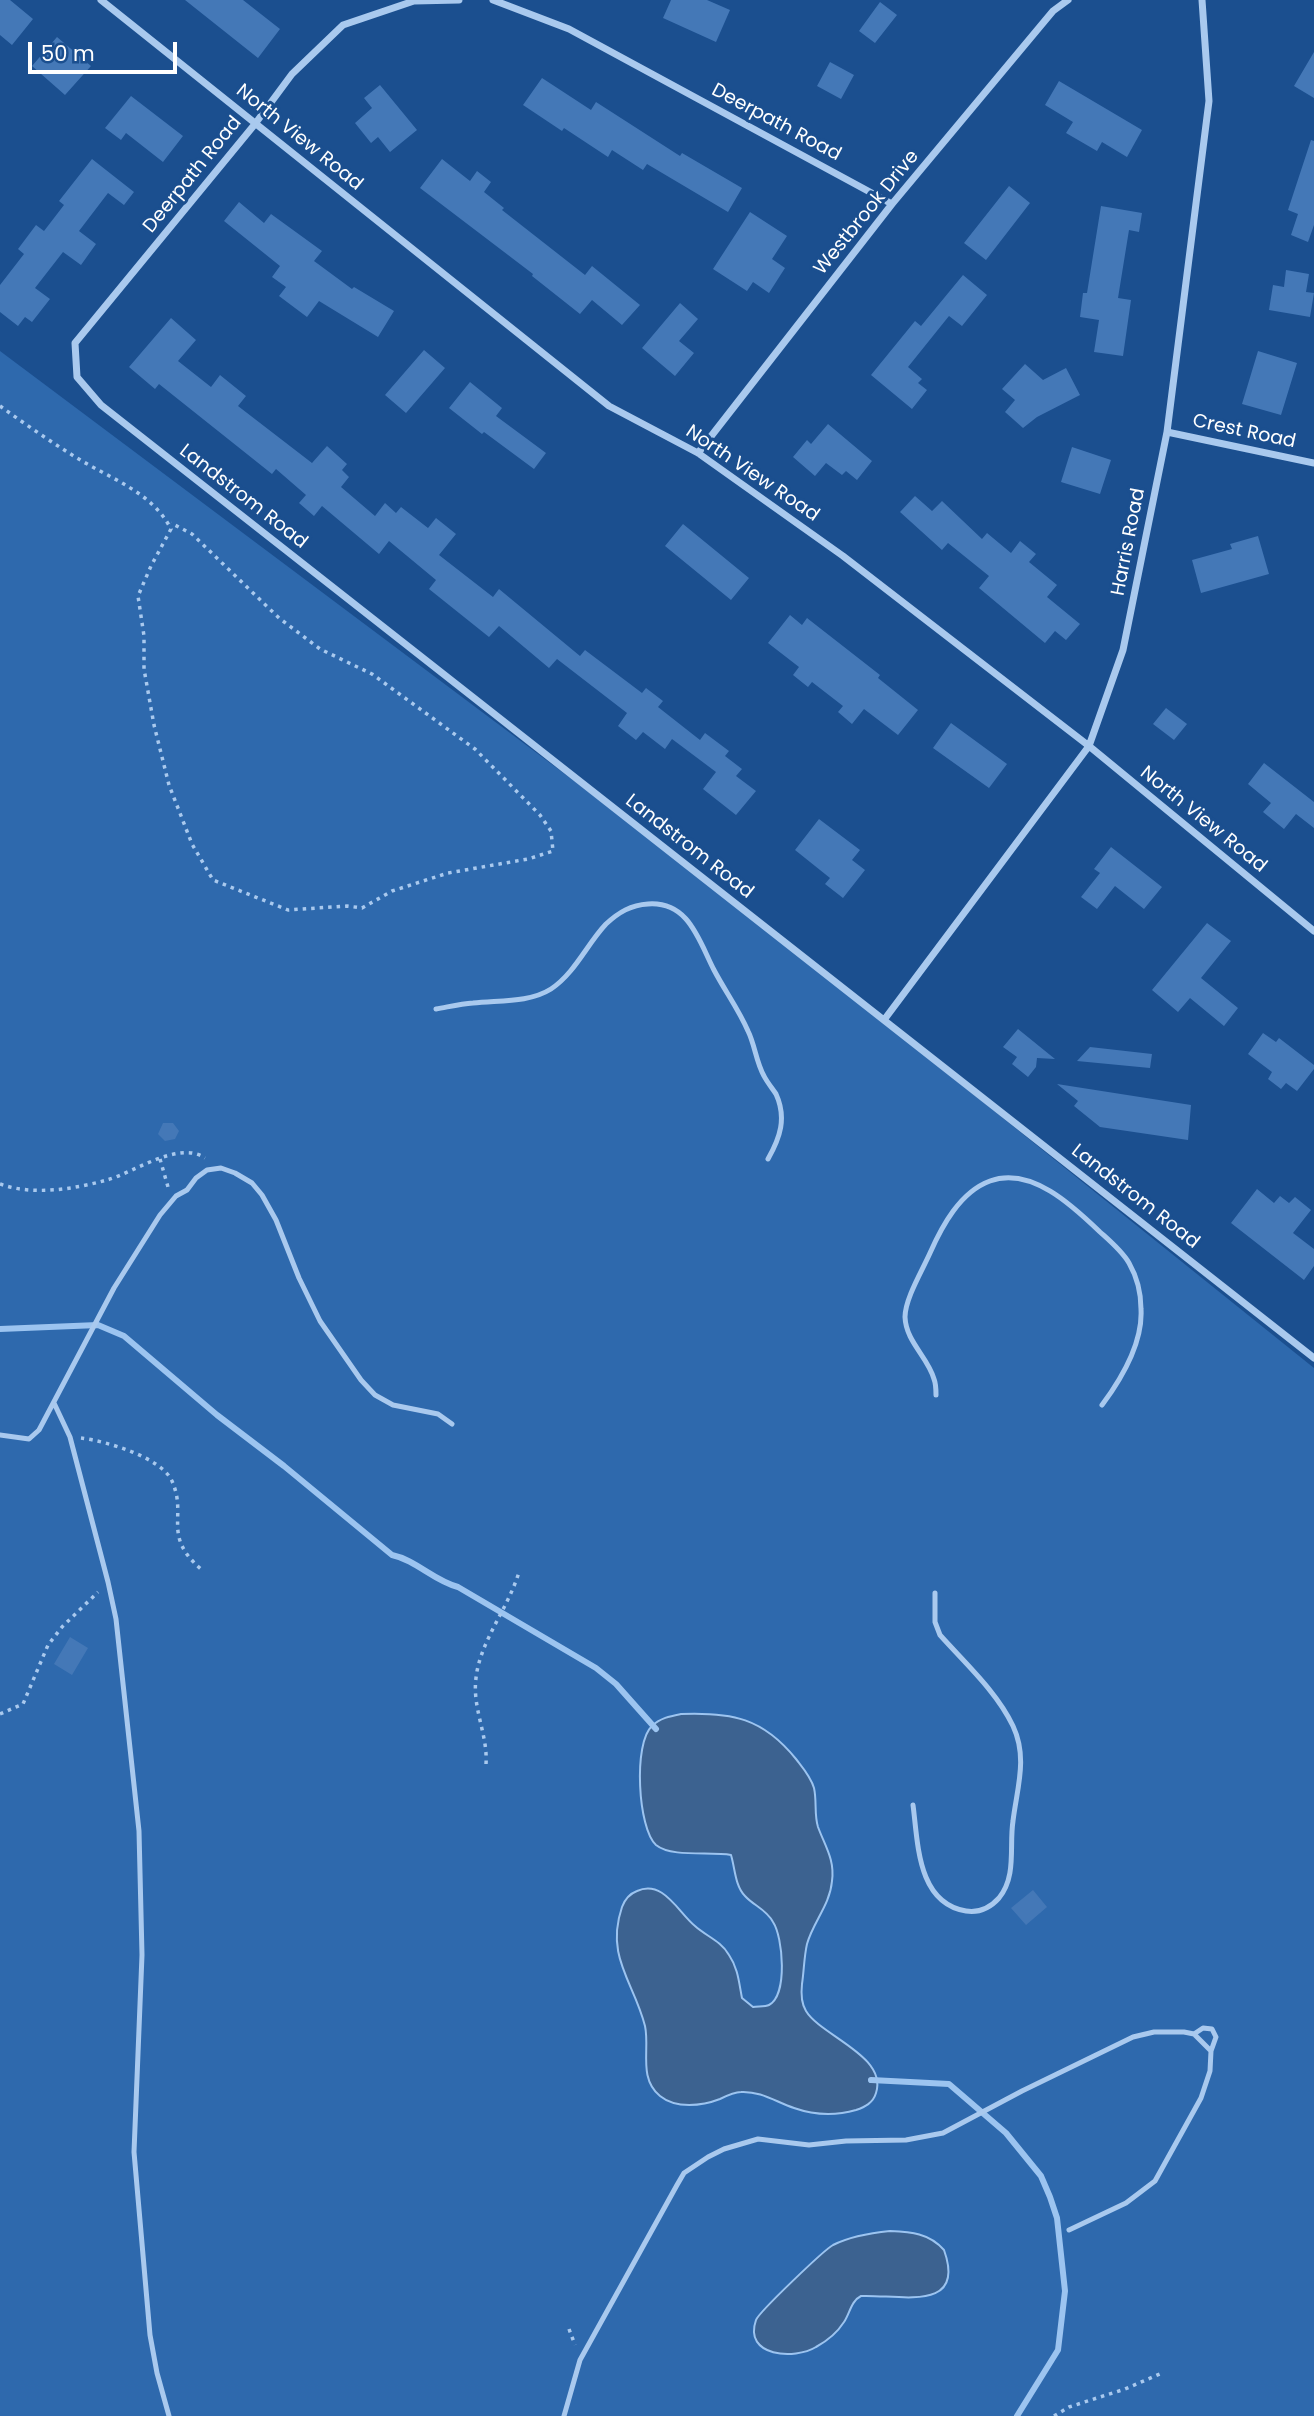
<!DOCTYPE html>
<style>
body{margin:0}
#map{position:relative;width:1314px;height:2416px;overflow:hidden;background:#1b4f8f;font-family:Poppins,sans-serif}
canvas{display:block}
.scale{position:absolute;left:28px;top:42px;width:149px;height:32px;box-sizing:border-box;border:4px solid #fff;border-top:0;padding-left:9px;font-size:21px;line-height:24px;white-space:nowrap;color:#fff;-webkit-text-stroke:5px #1b4f8f;paint-order:stroke}
</style>
<div id="map">
<canvas width="1314" height="2416"></canvas>
<div class="scale">50 m</div>
</div>
<script>
const c = document.querySelector('canvas').getContext('2d');
c.lineJoin = 'round';
function fill(path, color) { c.fillStyle = color; c.fill(path, 'evenodd'); }
function strokePath(path, color, width, dash) { c.strokeStyle = color; c.lineWidth = width; c.lineCap = dash ? 'butt' : 'round'; c.setLineDash(dash || []); c.stroke(path); }
function label(font, color, halo, rows, align = 'center') {
  c.font = font + ' Poppins,sans-serif'; c.lineWidth = 6; c.setLineDash([]); c.textBaseline = 'middle'; c.strokeStyle = halo; c.fillStyle = color; for (const [text, x, y, turn = 0] of rows) {
    c.save(); c.translate(x, y); c.rotate((+turn || 0) * Math.PI / 180); c.textAlign = isNaN(turn) ? turn : align; if (halo) c.strokeText(text, 0, 0); c.fillText(text, 0, 0); c.restore();
  }
}
fill(new Path2D(`
 M0,351L709,882L1314,1368V2416H0Z`), '#2e69ad');
const water = new Path2D(`
 M681,1714C732,1712 763,1718 796,1759C803,1768 811,1777 814,1788C817,1801 814,1815 818,1827C825,1846 835,1860 832,1881C830,1905 813,1922 807,1944C804,1957 804,1971 802,1984C801,1993 801,2003 806,2011C821,2036 888,2056 876,2093C873,2103 865,2107 856,2110C835,2116 814,2115 794,2108C776,2102 761,2091 741,2092C734,2092 726,2096 720,2099C702,2106 676,2109 660,2096C638,2078 650,2049 645,2026C634,1982 605,1957 622,1907C625,1899 629,1894 637,1891C663,1879 678,1912 695,1926C706,1936 721,1941 729,1955C738,1968 739,1983 742,1998L753,2007C757,2006 765,2007 769,2005C788,1995 783,1937 773,1922C766,1909 754,1906 745,1896C735,1886 735,1868 731,1855C711,1851 672,1858 656,1845C638,1829 633,1743 652,1726C660,1718 671,1716 681,1714Z
 M890,2231C911,2232 929,2233 944,2250C967,2314 897,2294 861,2296C851,2301 850,2313 844,2322C837,2333 827,2341 816,2347C795,2360 743,2357 756,2320C759,2312 824,2250 833,2245C851,2236 870,2233 890,2231Z`);
fill(water, '#3c6290');
strokePath(water, '#9cc4f0', 2);
strokePath(new Path2D(`
 M0,1329L98,1325L124,1336L217,1415L284,1466L392,1555C416,1560 434,1581 458,1587L596,1668L616,1684L656,1729
 M871,2080L949,2084L1006,2133L1041,2176L1050,2197L1057,2218L1065,2291L1058,2350L1017,2416`), '#9cc4f0', 6);
fill(new Path2D(`
 M0,0H10L33,19L12,45L0,35Z
 M185,0H243L280,29L258,58Z
 M671,0H707L730,10L716,42L663,18Z
 M880,2L897,15L875,43L859,31Z
 M57,37L91,66L65,95L32,66Z
 M1314,52V98L1294,86Z
 M830,62L854,75L841,99L817,86Z
 M542,78L591,110L596,102L680,156L682,153L742,188L728,212L647,164L643,170L612,150L608,157L564,128L562,131L523,105Z
 M1059,81L1142,130L1127,157L1102,142L1097,151L1066,133L1073,122L1045,105Z
 M380,85L417,130L390,152L378,137L371,143L355,123L372,108L364,98Z
 M131,96L183,136L163,162L126,133L121,140L105,128Z
 M1311,140L1314,141V225L1308,242L1291,235L1298,214L1288,210Z
 M92,159L134,192L124,205L108,193L79,231L96,244L81,265L63,252L35,288L50,299L32,322L25,317L18,326L0,312V285L24,254L18,249L36,225L44,231L64,205L59,201Z
 M442,159L470,181L477,171L491,182L484,192L504,208L502,210L585,275L592,266L640,305L622,325L592,300L580,314L532,276L533,274L420,188Z
 M1009,186L1030,203L986,260L964,243Z
 M239,202L264,223L271,214L322,251L314,261L352,289L354,287L394,311L378,337L319,301L307,317L279,296L286,287L272,277L280,266L224,221Z
 M1101,206L1142,213L1139,232L1129,230L1118,298L1131,300L1123,356L1094,352L1099,320L1080,317L1083,293H1087Z
 M750,212L787,236L772,259L785,268L769,293L753,282L747,291L713,269Z
 M1286,270L1309,274L1306,292L1314,293L1310,317L1269,310L1273,285L1284,287Z
 M963,275L987,295L962,326L949,316L908,367L922,379L918,383L927,390L912,409L871,375L915,321L921,326Z
 M680,303L698,319L679,341L694,353L675,376L642,348Z
 M171,318L196,340L178,361L211,387L220,375L246,396L238,406L312,463L327,446L347,464L342,470L349,477L341,487L375,516L385,503L396,513L401,507L428,528L436,518L456,534L439,555L493,597L499,589L580,656L585,650L642,693L646,688L663,701L658,707L700,740L705,733L729,751L725,756L742,769L736,776L756,791L736,815L703,789L716,772L672,739L665,749L643,732L636,740L618,726L627,713L557,659L549,668L499,626L489,637L429,589L436,580L389,541L379,554L322,506L314,516L299,503L306,495L276,469L272,474L159,384L155,389L129,367Z
 M424,350L445,368L406,413L385,395Z
 M1258,351L1297,363L1281,415L1242,404Z
 M1025,364L1043,380L1066,368L1080,395L1037,417L1023,428L1005,412L1015,400L1002,389Z
 M470,382L502,408L496,416L546,453L534,469L484,432L482,434L449,408Z
 M828,424L872,461L857,480L846,471L842,475L826,463L815,476L793,457L807,440L811,444Z
 M1072,447L1111,460L1100,494L1061,482Z
 M915,496L932,511L942,501L982,539L987,533L1011,553L1020,541L1036,554L1029,562L1057,585L1047,597L1080,624L1066,640L1055,631L1045,643L979,588L989,576L948,543L942,550L900,512Z
 M683,524L749,578L731,600L665,546Z
 M1258,536L1269,574L1201,593L1192,560L1232,549L1230,544Z
 M790,615L802,625L807,618L880,675L878,678L918,710L898,735L864,709L852,724L838,712L843,706L812,682L808,687L793,675L799,667L768,643Z
 M1166,708L1187,724L1174,740L1153,724Z
 M951,723L1007,764L989,788L933,748Z
 M1264,763L1314,802V828L1296,814L1284,829L1263,812L1271,803L1248,784Z
 M819,819L860,850L852,860L865,870L843,898L825,884L830,878L795,850Z
 M1111,847L1162,887L1144,909L1115,886L1097,909L1081,897L1100,873L1094,869Z
 M1207,923L1231,941L1201,978L1238,1008L1224,1026L1190,998L1178,1012L1152,990Z
 M1018,1029L1055,1059L1037,1058L1036,1067L1028,1077L1012,1064L1017,1057L1003,1047Z
 M1263,1033L1276,1042L1279,1038L1314,1065V1069L1297,1091L1286,1083L1281,1089L1268,1079L1272,1072L1248,1054Z
 M1090,1047L1152,1054L1150,1068L1077,1061Z
 M1057,1084L1191,1105L1188,1140L1100,1127L1074,1106L1078,1101Z
 M163,1123H173L179,1131L175,1139L165,1141L158,1134Z
 M1257,1189L1274,1203L1280,1196L1289,1203L1295,1197L1311,1210L1293,1233L1314,1249V1266L1304,1280L1231,1223Z
 M70,1637L88,1648L72,1675L54,1664Z
 M1033,1890L1047,1907L1026,1925L1011,1908Z`), '#4478b7');
strokePath(new Path2D(`
 M0,406C25,424 51,442 77,458C111,479 152,492 171,529L151,566L138,596L144,636V669L154,725L169,785L192,844L213,880L288,910L347,906L362,908L392,891L448,873L528,859L553,851L551,831L540,815L475,749L372,674L320,649L279,618L192,534L171,523
 M160,1159L168,1187
 M0,1184C33,1196 74,1189 107,1180C135,1172 179,1140 205,1158
 M81,1438C105,1441 161,1457 172,1481C188,1517 161,1535 202,1570
 M0,1714L23,1704L48,1645L62,1627L98,1592
 M486,1764C488,1735 472,1708 476,1678C480,1641 508,1609 519,1572
 M569,2329L575,2345
 M1054,2416L1069,2407L1125,2389L1162,2373`), '#a9c9ee', 3.5, [3.5, 5]);
strokePath(new Path2D(`
 M436,1009C448,1007 460,1004 473,1003C498,1000 529,1003 551,989C575,973 587,944 606,924C619,912 631,905 648,904C689,901 699,941 714,970C725,991 739,1010 748,1031C755,1045 756,1062 764,1076C767,1082 772,1088 776,1094C787,1118 780,1138 768,1159
 M936,1395C936,1390 936,1384 934,1379C928,1357 906,1342 905,1317C905,1299 922,1271 930,1253C942,1226 960,1192 990,1181C1031,1166 1073,1206 1100,1232C1110,1241 1122,1251 1129,1263C1137,1277 1141,1293 1141,1309C1143,1343 1122,1378 1102,1405
 M54,1403L70,1437L108,1582L116,1619L139,1831L142,1955L134,2152L150,2335L157,2373L169,2416
 M0,1435L29,1439L39,1430L114,1288L160,1215L176,1196L187,1190L196,1178L207,1170L221,1168L235,1173L252,1183L262,1195L276,1220L299,1278L320,1321L361,1380L375,1395L393,1405L438,1414L452,1424
 M913,1805C918,1842 917,1903 966,1911C979,1913 990,1908 999,1898C1017,1876 1009,1846 1013,1821C1017,1788 1028,1758 1013,1726C997,1692 965,1663 940,1635L935,1622V1593
 M1194,2034L1203,2028L1212,2029L1216,2037L1211,2051
 M564,2416L580,2360L677,2185L684,2173L708,2157L724,2149L758,2139L809,2145L846,2141L906,2140L943,2133L1022,2091L1133,2037L1154,2032H1184L1194,2034L1211,2051L1210,2071L1201,2098L1155,2181L1126,2203L1069,2230`), '#a9c9ee', 5);
strokePath(new Path2D(`
 M101,0L609,406L698,453L843,556L1089,746L1314,931
 M459,0L414,1L343,25L292,74L255,124L75,343L77,377L101,405L1314,1358
 M493,0L569,29L892,204
 M1167,432L1314,463
 M698,453L892,204L1053,11L1068,0
 M884,1020L1089,746L1123,650L1167,432L1209,101L1202,0`), '#a9c9ee', 7);
label('19px', '#fff', '#1b4f8f', [
 ["Deerpath Road",776,123,28],
 ["North View Road",299,138,39],
 ["Deerpath Road",193,175,-51],
 ["Westbrook Drive",867,213,-51],
 ["Crest Road",1244,432,12],
 ["North View Road",752,474,34],
 ["Landstrom Road",243,497,38],
 ["Harris Road",1129,542,-79],
 ["North View Road",1203,820,39],
 ["Landstrom Road",689,847,38],
 ["Landstrom Road",1135,1197,38]
]);
</script>
